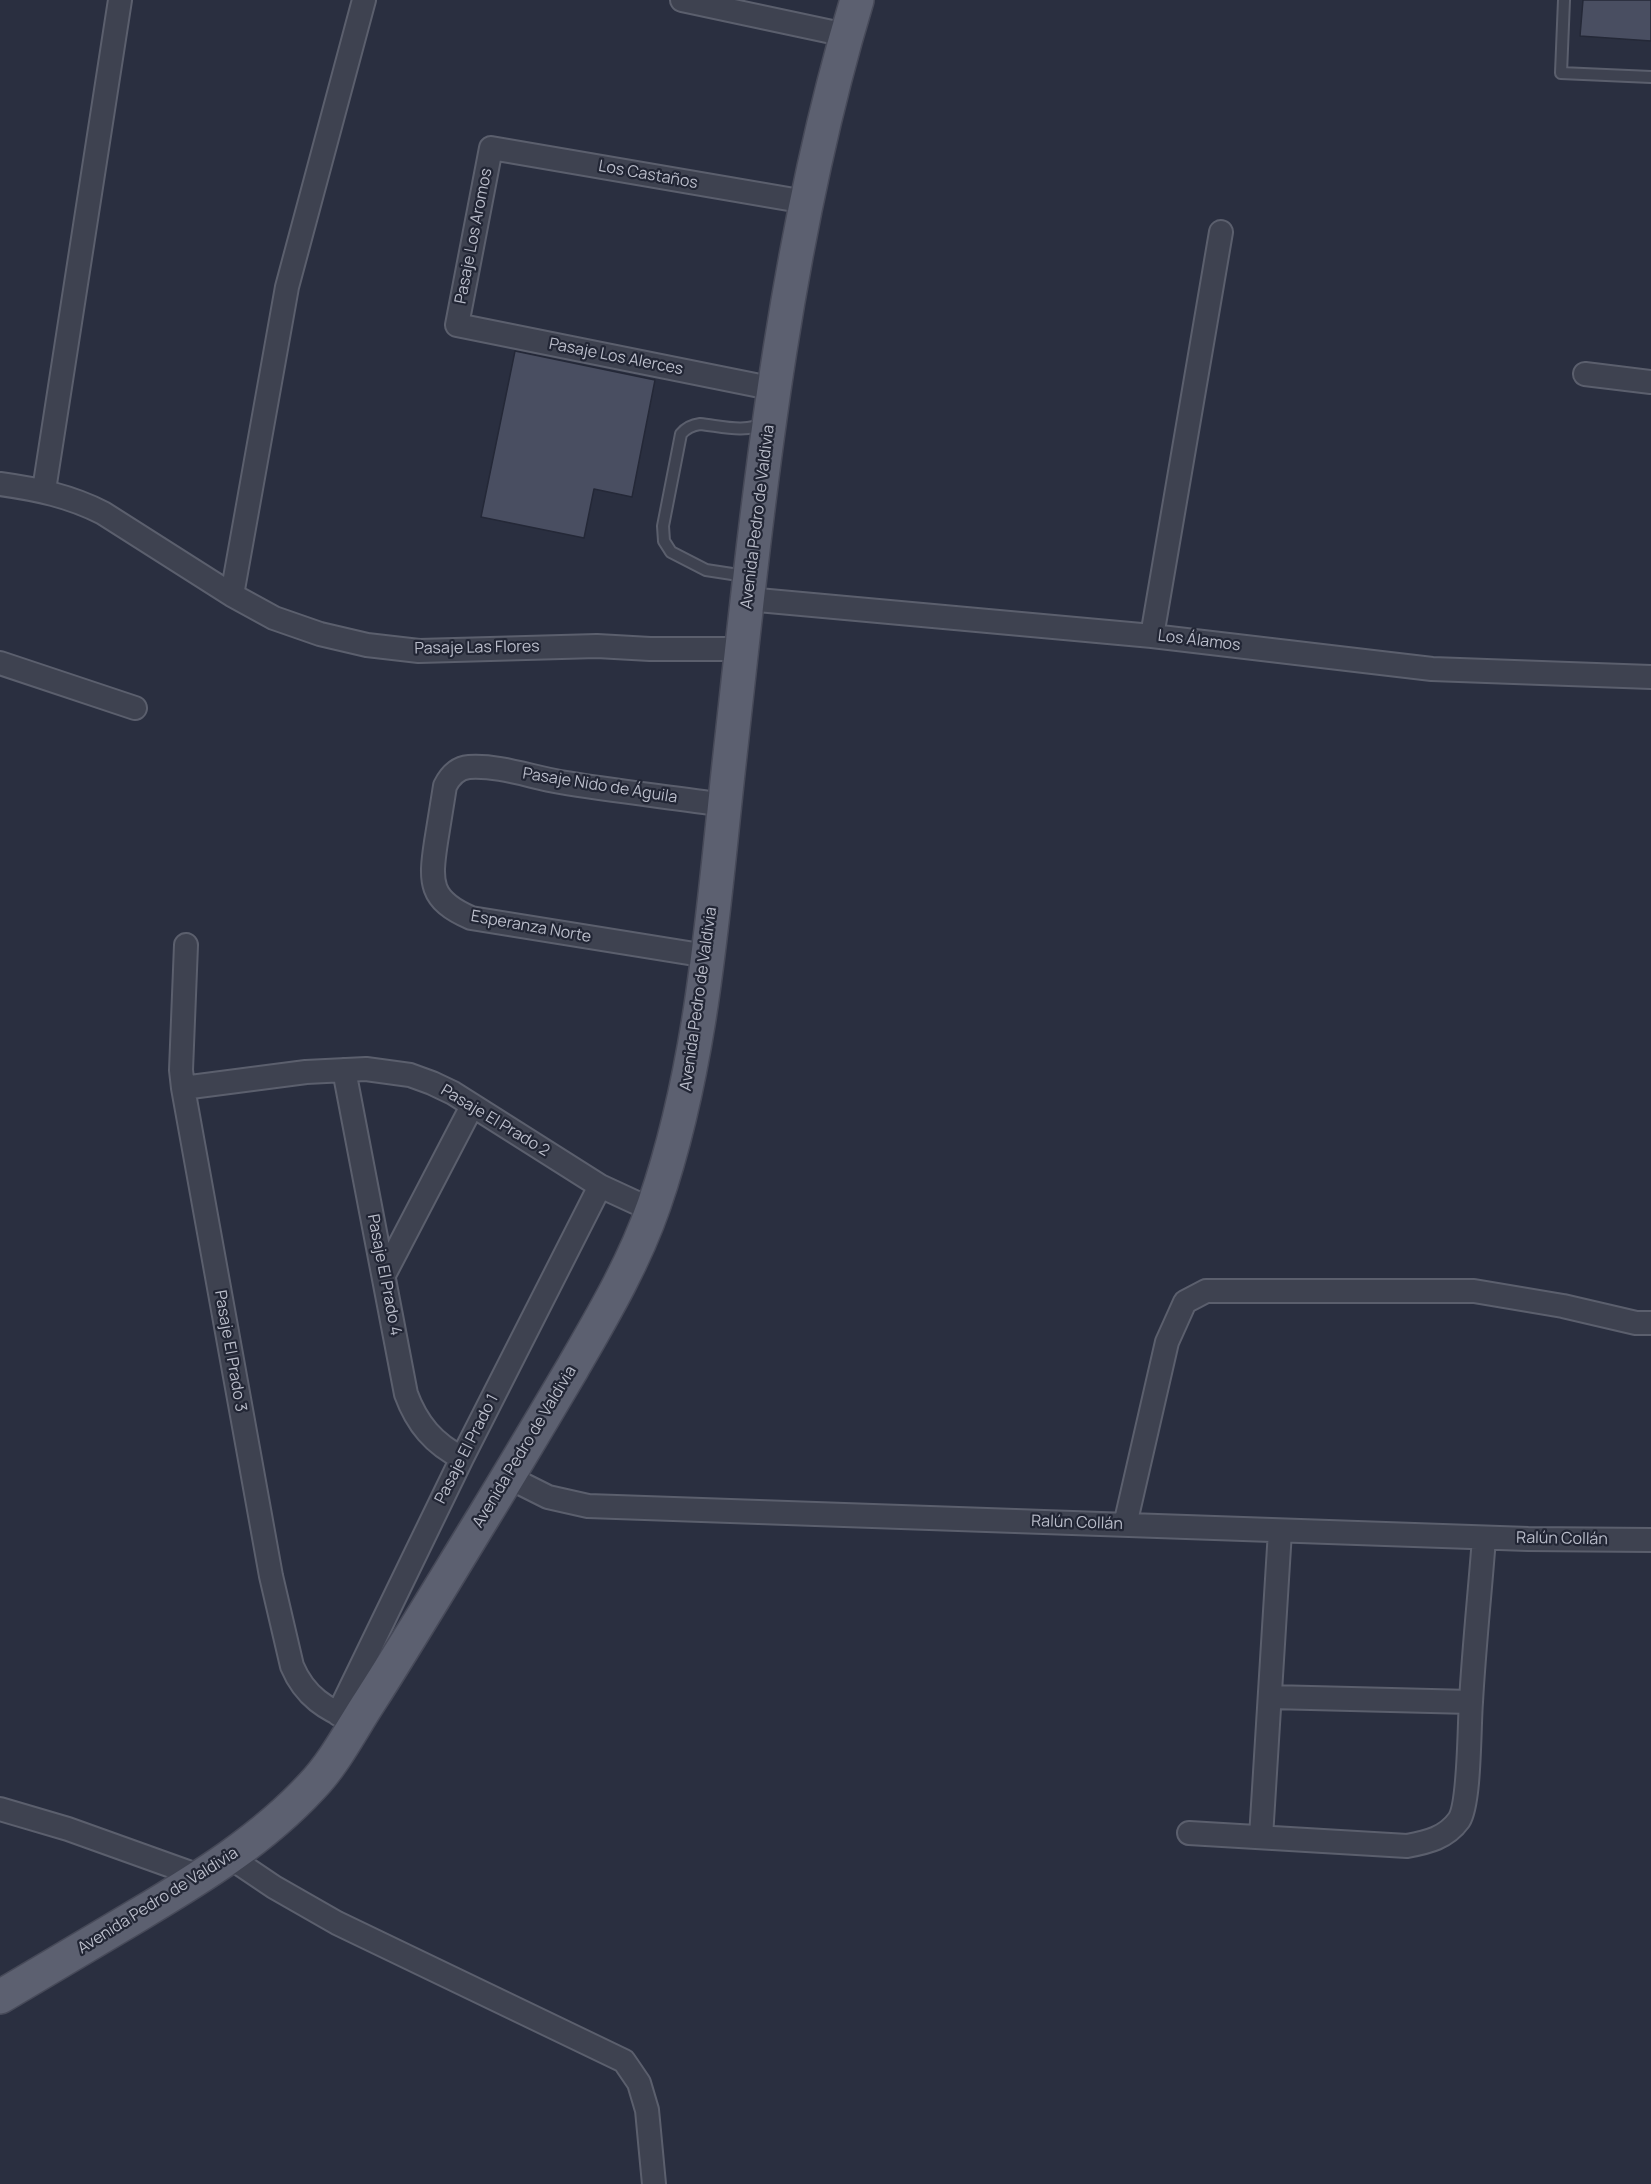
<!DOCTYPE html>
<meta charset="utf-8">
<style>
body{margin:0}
canvas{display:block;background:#2a2f40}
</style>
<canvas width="1651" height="2184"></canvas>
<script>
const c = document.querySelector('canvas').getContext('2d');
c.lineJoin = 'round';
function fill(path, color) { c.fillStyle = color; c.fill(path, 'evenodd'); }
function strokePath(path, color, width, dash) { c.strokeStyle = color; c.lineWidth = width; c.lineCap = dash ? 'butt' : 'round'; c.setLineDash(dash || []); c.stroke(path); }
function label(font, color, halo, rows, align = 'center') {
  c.font = font + ' Manrope,sans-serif'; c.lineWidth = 4.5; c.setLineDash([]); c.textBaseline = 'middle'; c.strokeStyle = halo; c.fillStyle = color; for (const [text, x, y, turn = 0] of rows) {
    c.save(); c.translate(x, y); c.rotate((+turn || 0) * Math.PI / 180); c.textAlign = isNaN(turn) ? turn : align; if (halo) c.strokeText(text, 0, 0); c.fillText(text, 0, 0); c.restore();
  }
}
const building = new Path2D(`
 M1583,0H1651V41L1580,36Z
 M515,351L655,380L632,497L594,489L584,538L481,517Z`);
fill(building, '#494e61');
strokePath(building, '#242837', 1.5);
const lane = new Path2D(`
 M1564,0L1561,73L1651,77
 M745,576L706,570L671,552L664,541L663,526L681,434C686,428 692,425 700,424C721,426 746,434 766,422`);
const street = new Path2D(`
 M682,0L846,35
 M1585,374L1651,382
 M775,389L457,325L491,148L806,202
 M0,484C36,489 70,496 103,513L232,595L274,618L320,634L367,645L419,651L597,646L650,649H742
 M44,490L120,0
 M232,595L287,287L364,0
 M747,599L1152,636L1432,669L1651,677
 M1152,636L1221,232
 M0,663L135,708
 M186,945L181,1070L183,1088L271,1576L292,1666C305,1697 326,1709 356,1722
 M707,956L471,918C429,900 430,882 436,842C439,823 442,805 445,786C450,776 457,768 469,767C499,765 531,777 560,782C614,791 670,797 724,805
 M344,1070L406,1394C417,1424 434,1444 462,1458
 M183,1088L306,1072L366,1069L410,1075L432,1083L453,1093L600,1186L652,1210
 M384,1275L472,1106
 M508,1477L548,1497L588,1506L1528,1539L1651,1540
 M1125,1525L1167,1342L1185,1302L1206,1291H1474L1563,1306L1636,1323H1651
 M1271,1697L1471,1702
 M338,1714L462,1458L600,1186
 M0,1809L68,1829L202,1877
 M1189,1833L1407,1846C1428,1842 1446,1838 1459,1820C1470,1803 1469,1726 1471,1702C1474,1647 1480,1592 1484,1538
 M1261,1837L1280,1531
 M231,1858L274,1887L337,1923L624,2061L639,2083L647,2110L654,2184`);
const primary = new Path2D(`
 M0,1997C46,1970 92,1942 138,1915C200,1878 262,1840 312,1786C335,1762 351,1730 370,1701C409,1640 446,1578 484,1516C514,1467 543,1418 572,1369C602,1317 634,1263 654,1205C704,1061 713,906 730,755C758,502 783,245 857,0`);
strokePath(lane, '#5b5f6d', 14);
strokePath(street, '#5b5f6d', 26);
strokePath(primary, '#474a59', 36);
strokePath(lane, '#3e4250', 10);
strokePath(street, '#3e4250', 22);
strokePath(primary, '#5c6070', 33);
label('16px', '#babdca', '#222635', [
 ["Los Castaños",648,175,10],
 ["Pasaje Los Aromos",474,236,-79],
 ["Pasaje Los Alerces",616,357,11],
 ["Avenida Pedro de Valdivia",758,517,-83],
 ["Los Álamos",1199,641,7],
 ["Pasaje Las Flores",477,648,-1],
 ["Pasaje Nido de Águila",600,786,9],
 ["Esperanza Norte",531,927,10],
 ["Avenida Pedro de Valdivia",699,999,-82],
 ["Pasaje El Prado 2",495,1121,31],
 ["Pasaje El Prado 4",384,1275,79],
 ["Pasaje El Prado 3",230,1351,80],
 ["Avenida Pedro de Valdivia",525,1447,-59],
 ["Pasaje El Prado 1",467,1449,-63],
 ["Ralún Collán",1077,1523,2],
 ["Ralún Collán",1562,1539,1],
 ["Avenida Pedro de Valdivia",158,1901,-32]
]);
</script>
